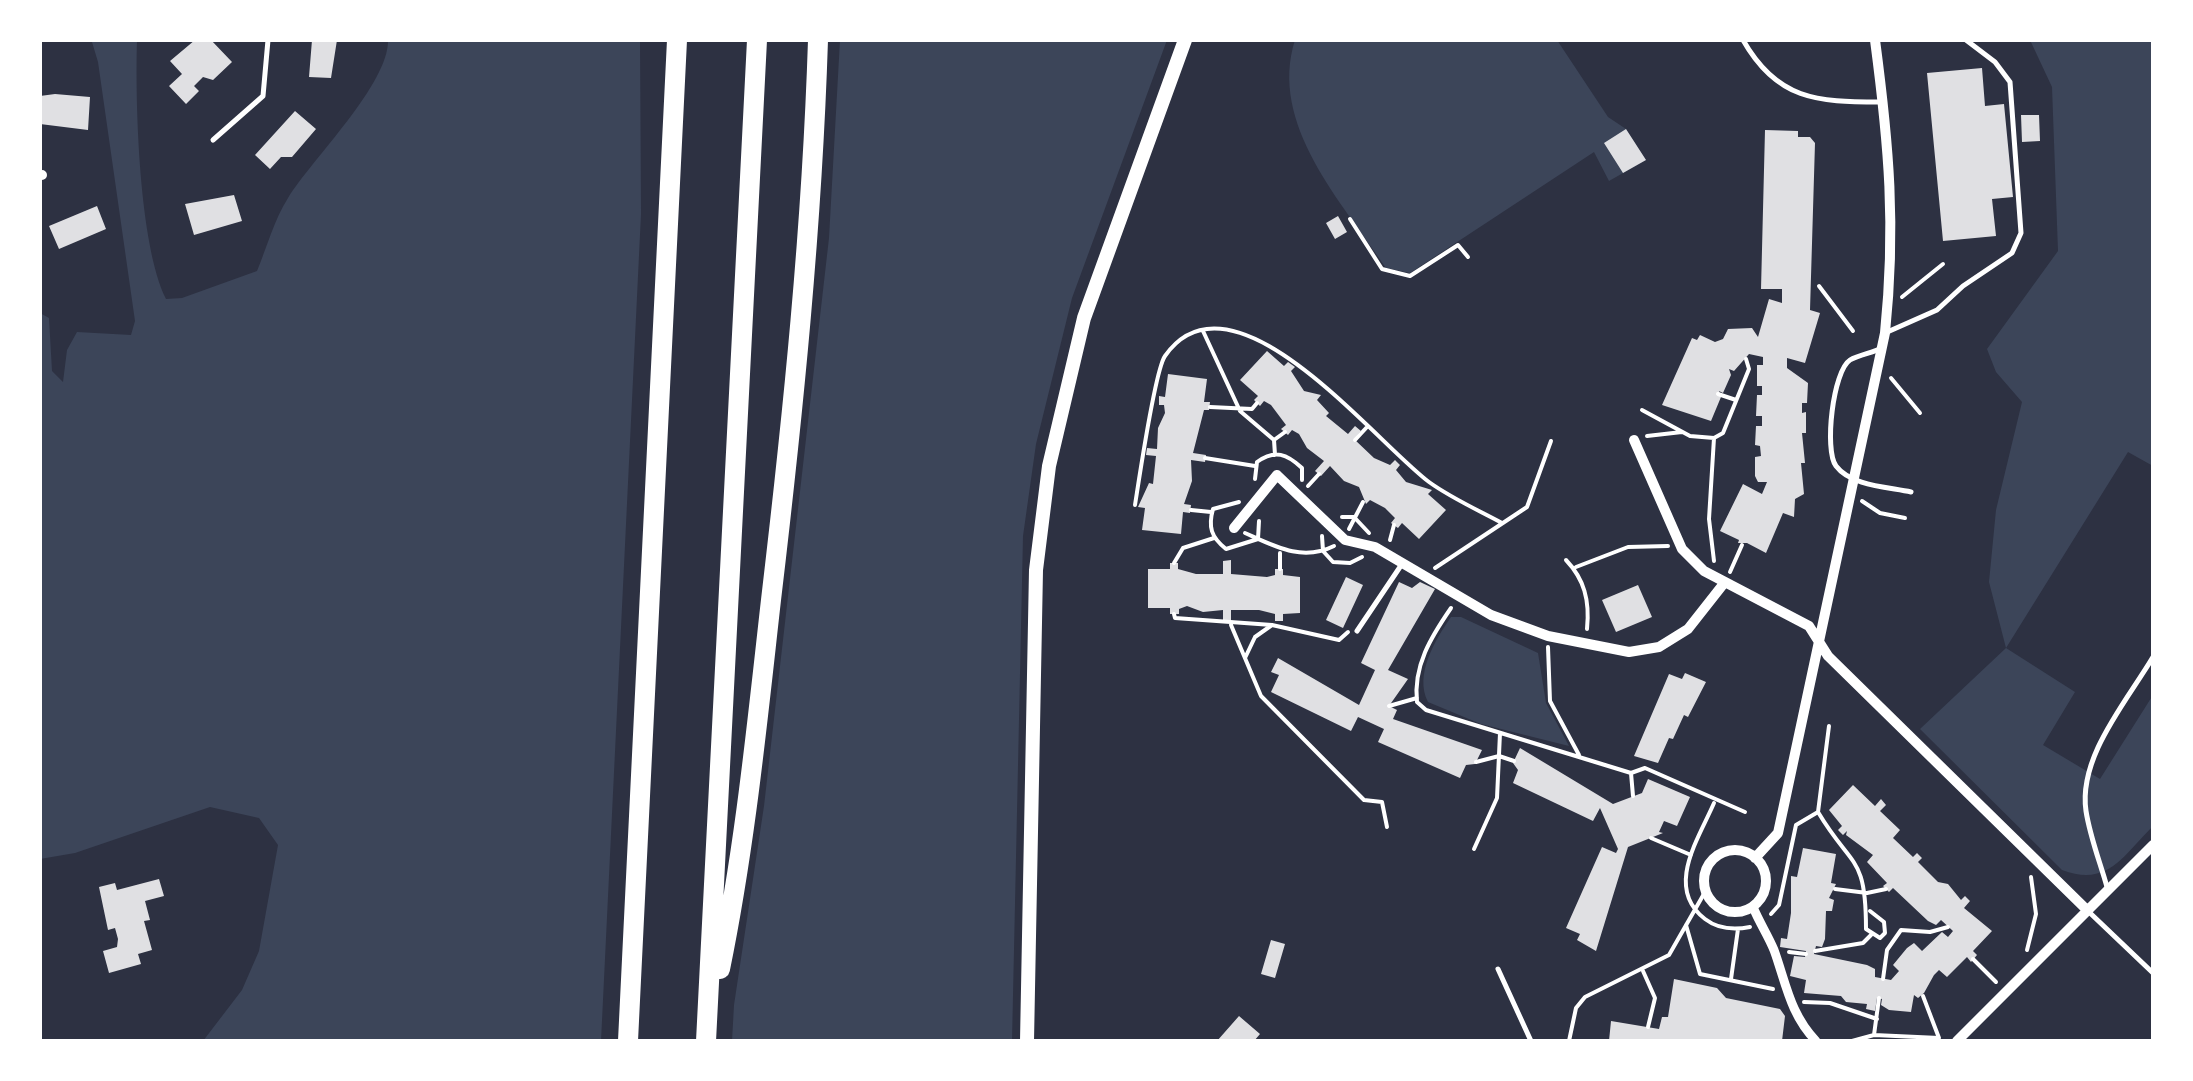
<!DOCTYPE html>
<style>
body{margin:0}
#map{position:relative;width:2193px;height:1081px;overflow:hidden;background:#2d3142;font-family:Lora,serif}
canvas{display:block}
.frame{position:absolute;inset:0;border:42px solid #fff;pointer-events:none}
</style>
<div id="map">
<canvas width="2193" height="1081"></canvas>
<div class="frame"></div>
</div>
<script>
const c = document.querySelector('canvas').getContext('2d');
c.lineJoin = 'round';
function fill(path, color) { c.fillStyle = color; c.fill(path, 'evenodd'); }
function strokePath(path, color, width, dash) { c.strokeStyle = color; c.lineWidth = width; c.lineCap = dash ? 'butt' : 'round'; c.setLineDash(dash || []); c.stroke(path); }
fill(new Path2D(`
 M85,40H137C135,104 139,244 166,299L182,298L257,271C267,247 274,220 288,198C312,159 389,84 388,40H640L641,214L601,1041H203L242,990L259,951L278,845L259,818L210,807L75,853L40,859V313L49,318L52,371L63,382L67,350L77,332L131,335L135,321L98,62L92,42Z
 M840,40H1167L1072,298L1036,444L1023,536L1012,1041H732L734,1005L764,806L829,238Z
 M1295,40H1557L1608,117L1626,129L1646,160L1609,181L1594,152L1410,273L1386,268C1342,202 1268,124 1295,40Z
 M2030,40H2153V466L2128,452L2006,648L2075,692L2043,745L2100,779L2153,695V826C2122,857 2108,887 2062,870L1920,729L2006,648L1989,582L1996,510L2022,402L1996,372L1987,349L2058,251L2052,87Z
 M1451,617H1461L1538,653L1546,703L1569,746L1481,724L1428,702C1414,675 1435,640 1451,617Z`), '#3c4559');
fill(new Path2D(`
 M195,40H211L232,62L213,80L203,77L194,86L199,91L186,104L169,86L182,74L170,61Z
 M312,40H337L331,78L309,77Z
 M1982,68L1985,106L2004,104L2013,197L1992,199L1996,236L1943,241L1927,73Z
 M55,94L90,97L88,130L40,124V96Z
 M295,111L316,129L292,157H281L270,169L255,155Z
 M2021,115H2039L2040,141L2022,142Z
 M1626,129L1646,160L1623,173L1604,143Z
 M1765,130L1798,131V137H1810L1815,143L1810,310L1820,313L1805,363L1787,358V368L1808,383L1807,403H1802V413L1806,412V433H1802L1805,463H1801L1804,494L1795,499L1794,517L1783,513L1766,553L1747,543H1738L1739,540L1720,531L1743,484L1762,494L1767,482H1758L1755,476V457L1761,456L1760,446L1755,445L1756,426H1762V416H1756L1757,395H1762V386H1757V365H1763V357L1749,354L1734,371L1729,369L1731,375L1723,393L1719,391L1721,397L1711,421L1662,405L1692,338L1697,340L1700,335L1715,342L1723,339L1728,329L1752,328L1758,337L1769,299L1782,303V289H1761Z
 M234,195L242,221L194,235L185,204Z
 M97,206L106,229L59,249L49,226Z
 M1338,216L1347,232L1335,239L1326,223Z
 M1267,351L1284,366L1288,362L1295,367L1291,371L1304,391L1321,395L1317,400L1329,413L1326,416L1348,434L1355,426L1361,431L1354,439L1374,458L1390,465L1395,460L1400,465L1396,470L1406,482L1432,490L1428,494L1446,510L1419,539L1402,523L1398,528L1391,523L1395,518L1385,508L1370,500L1366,504L1359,487L1344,481L1330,466L1321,476L1315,471L1324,461L1307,448L1299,434L1292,430L1288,435L1281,429L1286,425L1271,405L1264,401L1260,406L1254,400L1258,396L1240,380Z
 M1168,374L1207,379L1204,402H1210L1209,410H1204L1193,453L1206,455L1205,462L1191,460L1192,481L1184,504L1191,505L1190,513L1183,512L1181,534L1142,530L1145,508L1138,507L1149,483L1153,484L1156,456L1146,455L1147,448L1157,449L1158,428L1165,413L1164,405H1159V396L1165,397Z
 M1231,560V574L1267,577L1275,575V569H1283V575L1300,577V613L1283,614V621H1275V614L1259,610H1231V621H1223V610L1203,612L1187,606L1179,609V614H1170V608H1148V569H1170V563H1178V569L1196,574H1223V561Z
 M1346,577L1363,585L1343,628L1326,620Z
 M1399,582L1412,588L1420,582L1435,589L1388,670L1408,679L1389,706L1397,710L1393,719L1482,750L1475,764L1466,765L1460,778L1378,742L1384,729L1358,717L1351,731L1271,692L1279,675L1271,672L1278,658L1359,705L1375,670L1361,663Z
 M1638,585L1652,617L1616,632L1602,600Z
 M1685,673L1706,682L1688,717L1684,715L1673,739L1669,738L1658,763L1634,756L1669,674L1682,679Z
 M1520,748L1613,804L1642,793L1648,779L1690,797L1677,826L1664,821L1659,832L1663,833L1628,847L1596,951L1577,940L1580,934L1566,928L1602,847L1616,853L1618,849L1600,808L1593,821L1513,783L1518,770L1513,763Z
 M1853,785L1875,806L1881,799L1886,805L1880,811L1900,830L1893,838L1913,857L1917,853L1922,858L1918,862L1938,882L1948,884L1961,900L1965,896L1970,901L1964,908L1992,931L1973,951L1977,955L1971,962L1967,957L1947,977L1939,970L1934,975L1924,993L1918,998L1914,995L1911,1012L1889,1010L1881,1005L1882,999L1877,998L1875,1011L1866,1009L1867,1004L1846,1002L1841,996L1804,993L1806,980L1790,976L1794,956L1805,957L1806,951L1780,947L1781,938L1787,939L1791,913V876L1797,877L1803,848L1836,854L1831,883L1836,884L1829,898L1834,900L1832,911H1826L1825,939L1822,947L1816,946L1814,954L1867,965L1875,969V977L1891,980L1899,971L1893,965L1907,948L1914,943L1922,951L1942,932L1948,937L1953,931L1941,920L1936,925L1928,921L1893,888L1889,892L1883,886L1887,883L1867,862L1873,855L1846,835L1847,831L1843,835L1838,830L1842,826L1829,810Z
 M159,879L164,896L145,901L150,920L144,921L152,950L138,954L141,964L109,973L103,951L117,947L118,939L115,928L108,930L99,887L115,883L117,890Z
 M1271,940L1285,944L1275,978L1261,974Z
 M1674,979L1717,988L1726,998L1780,1009L1785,1016L1782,1041H1609L1611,1021L1659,1029L1662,1017H1668Z
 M1239,1016L1260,1034L1254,1041H1217Z`), '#e0e0e3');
strokePath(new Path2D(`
 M1350,219L1382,269L1410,276L1458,245L1468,257
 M1819,286L1853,331
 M1902,297L1943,264
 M1203,331L1240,411L1274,440L1275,455
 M1891,378L1920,413
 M1718,394L1736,400
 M1210,407L1252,409L1257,403
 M1642,410L1690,436L1714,438
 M1647,436L1682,432
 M1274,440L1285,432
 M1355,440L1367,427
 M1205,458L1255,466
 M1255,479L1257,462C1275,449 1287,454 1302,468V480
 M1308,486L1319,474
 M1862,501L1880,513L1905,518
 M1239,502L1213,509C1208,527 1211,537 1226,549L1258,539L1259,521
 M1135,505C1139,480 1155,370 1165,356C1232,260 1375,442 1429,482C1451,498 1478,510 1502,523
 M1191,510L1211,512
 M1342,517H1354L1369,533
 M1349,529L1363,502
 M1245,533C1274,546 1302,562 1334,546
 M1322,536L1323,551L1333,562L1350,563L1362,557
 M1390,540L1394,525
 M1280,553V569
 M1566,560C1584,579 1590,600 1587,629
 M1714,561L1709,519L1714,438L1723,433L1749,369L1746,359
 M1174,563L1183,548L1214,538
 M1576,567L1628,547L1668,546
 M1435,568L1527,507L1551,441
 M1730,572L1742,545
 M1451,608C1431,637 1413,666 1417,702L1426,710L1631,773L1645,768L1745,812
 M1174,614L1175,618L1272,625
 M1231,625L1261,696L1364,800L1382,802L1387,827
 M1548,647L1550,701L1579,755
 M1245,658L1255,637L1272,625L1339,640L1348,632
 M1389,706L1417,698
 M1829,726L1818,812C1852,869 1866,854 1866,929L1880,938L1885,933L1884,922L1870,911
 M1476,762L1499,756L1514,761
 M1631,773L1633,796
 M1714,803C1699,838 1664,888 1705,919C1718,929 1735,930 1750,927
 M1651,838L1691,855
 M1474,849L1497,798L1500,733
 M1835,889L1867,893L1886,889
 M1771,914L1779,905L1796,825L1818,812
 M1686,925L1700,974L1773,989
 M2027,950L2036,914L2031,877
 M1815,951L1863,943L1871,935
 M1789,952L1806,954
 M1973,959L1996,982
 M1643,971L1655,998L1648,1027
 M1731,979L1738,929
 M1883,979L1887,950L1901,930L1930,932L1948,927
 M1804,1002L1830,1003L1877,1019
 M1874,1035L1939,1038L1923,996
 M1569,1041L1576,1008L1585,997L1669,955L1705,892
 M1852,1041L1874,1035L1879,998`), '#fff', 4);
strokePath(new Path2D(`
 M1743,40C1777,100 1817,102 1880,102
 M213,140L263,96L268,40
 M1885,333L1937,310L1963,286L2012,253L2021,233L2010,82L1995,62L1966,40
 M1880,349C1871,353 1858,355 1850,360C1833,371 1824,450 1836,466C1851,486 1888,487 1911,492
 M1357,631L1402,564
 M2107,887C2100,862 2090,837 2086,811C2078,757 2127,701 2153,657
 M2089,912L2153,973
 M1498,969L1531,1041`), '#fff', 5);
strokePath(new Path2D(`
 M1753,907C1759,922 1768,935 1774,950C1786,983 1790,1014 1816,1041`), '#fff', 9);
strokePath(new Path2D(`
 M40,175H42
 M1634,440L1682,549L1704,571L1809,626L1828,656L2087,910
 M1234,528L1277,475L1345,540L1375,547L1491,615L1548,636L1629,652L1659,647L1688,629L1725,582
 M1704 881a31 31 0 1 1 62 0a31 31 0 1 1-62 0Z
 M1755,858L1778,833L1885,333C1896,226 1889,146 1875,40
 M1957,1041L2153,845`), '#fff', 10);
strokePath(new Path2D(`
 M1027,1041L1036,570L1049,466L1084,318L1185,40`), '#fff', 14);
strokePath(new Path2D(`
 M720,969C745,847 757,724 771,600C793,414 812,228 818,40
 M628,1041L677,40
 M706,1041L757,40`), '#fff', 20);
</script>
